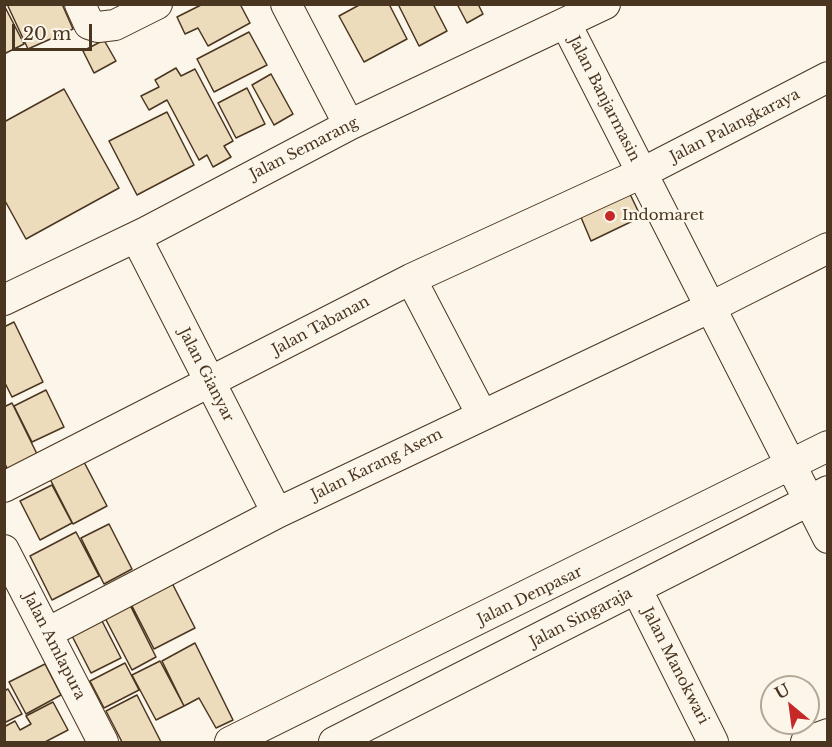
<!DOCTYPE html>
<style>
body{margin:0}
#map{position:relative;width:832px;height:747px;overflow:hidden;background:#fbf6e9;font-family:"Libre Baskerville",serif}
canvas{display:block}
.frame{position:absolute;inset:0;border:6px solid #4a3520;pointer-events:none}
.north{position:absolute;left:760px;top:675px;width:60px;height:60px;box-sizing:border-box;background:#fbf6e9;border:2px solid #b4a999;border-radius:50%;rotate:331deg;font-size:16px;font-weight:700;line-height:24px;text-align:center;color:#4a3520}
.north::after{content:'';display:block;margin:auto;width:21px;height:27px;background:#c62828;clip-path:polygon(50% 0,100% 100%,50% 72%,0 100%)}
.scale{position:absolute;left:12px;top:24px;width:80px;height:27px;box-sizing:border-box;border:3px solid #4a3520;border-top:0;padding-left:8px;font-size:18px;line-height:21px;white-space:nowrap;color:#4a3520;-webkit-text-stroke:4px #fbf6e9;paint-order:stroke}
</style>
<div id="map">
<canvas width="832" height="747"></canvas>
<div class="frame"></div>
<div class="north">U</div>
<div class="scale">20 m</div>
</div>
<script>
const c = document.querySelector('canvas').getContext('2d');
c.lineJoin = 'round';
function fill(path, color) { c.fillStyle = color; c.fill(path, 'evenodd'); }
function strokePath(path, color, width, dash) { c.strokeStyle = color; c.lineWidth = width; c.lineCap = dash ? 'butt' : 'round'; c.setLineDash(dash || []); c.stroke(path); }
function label(font, color, halo, rows, align = 'center') {
  c.font = font + ' "Libre Baskerville",serif'; c.lineWidth = 4.5; c.setLineDash([]); c.textBaseline = 'middle'; c.strokeStyle = halo; c.fillStyle = color; for (const [text, x, y, turn = 0] of rows) {
    c.save(); c.translate(x, y); c.rotate((+turn || 0) * Math.PI / 180); c.textAlign = isNaN(turn) ? turn : align; if (halo) c.strokeText(text, 0, 0); c.fillText(text, 0, 0); c.restore();
  }
}
const building = new Path2D(`
 M7,4H62L73,29L28,49Z
 M203,4H240L250,23L208,46L198,28L185,34L177,17Z
 M361,4H389L407,39L364,62L339,16Z
 M398,4H433L447,31L419,46Z
 M457,4H478L483,14L467,23Z
 M4,5L24,44L4,54Z
 M249,32L267,65L214,92L197,59Z
 M104,40L116,61L94,73L83,51Z
 M176,68L181,76L195,69L233,141L224,146L231,157L213,167L207,155L199,160L167,100L149,110L141,96L159,87L155,80Z
 M271,74L293,114L274,125L252,85Z
 M247,88L265,124L236,138L218,103Z
 M64,89L119,188L26,239L4,199V122Z
 M167,112L194,165L137,195L109,141Z
 M629,192L641,217L591,241L580,215Z
 M14,322L43,382L12,397L4,381V327Z
 M46,390L64,427L32,442L14,406Z
 M12,403L38,456L8,470L4,462V407Z
 M84,462L107,506L73,524L50,479Z
 M52,485L72,523L40,540L20,501Z
 M109,524L132,569L104,584L81,538Z
 M76,532L99,576L52,600L30,556Z
 M172,583L195,628L154,649L131,604Z
 M128,601L156,657L132,670L103,614Z
 M100,617L121,658L91,673L70,632Z
 M195,643L233,720L216,728L199,698L184,706L162,661Z
 M160,661L184,706L156,720L132,675Z
 M125,663L139,690L104,708L90,681Z
 M45,664L61,695L26,714L9,682Z
 M8,689L22,714L4,723V691Z
 M137,695L161,742H122L106,711Z
 M53,702L68,730L45,742H4V727L15,721L20,730L31,724L26,716Z`);
fill(building, '#ecdcbc');
strokePath(building, '#4a3520', 1.5);
const minor = new Path2D(`
 M80,4L89,24L98,27L115,25L157,4
 M286,4L349,125
 M566,24L828,538
 M136,237L277,513
 M411,279L482,415
 M4,300L146,232L349,125L605,4
 M4,487L411,279L642,173L828,77
 M4,550L103,742
 M637,590L713,742
 M47,633L277,513L711,307L828,248
 M230,742L828,446
 M334,742L828,491
 M806,742L828,734`);
strokePath(minor, '#4a3520', 32);
strokePath(minor, '#fbf6e9', 30);
for (const [x, y, r, color] of [
 [610,216,6,"#c62828"]
]) { const dot = new Path2D(); dot.arc(x, y, r, 0, 2 * Math.PI); c.fillStyle = color; c.fill(dot); strokePath(dot, '#fbf6e9', 2); }
label('15px', '#4a3520', '#fbf6e9', [
 ["Jalan Banjarmasin",604,99,63],
 ["Jalan Palangkaraya",735,126,-27],
 ["Jalan Semarang",304,149,-27],
 ["Jalan Tabanan",321,326,-28],
 ["Jalan Gianyar",206,375,63],
 ["Jalan Karang Asem",377,465,-26],
 ["Jalan Denpasar",530,596,-26],
 ["Jalan Singaraja",581,618,-27],
 ["Jalan Amlapura",54,646,63],
 ["Jalan Manokwari",675,666,63]
]);
label('15px', '#4a3520', '#fbf6e9', [
 ["Indomaret",622,216]
], 'left');
</script>
